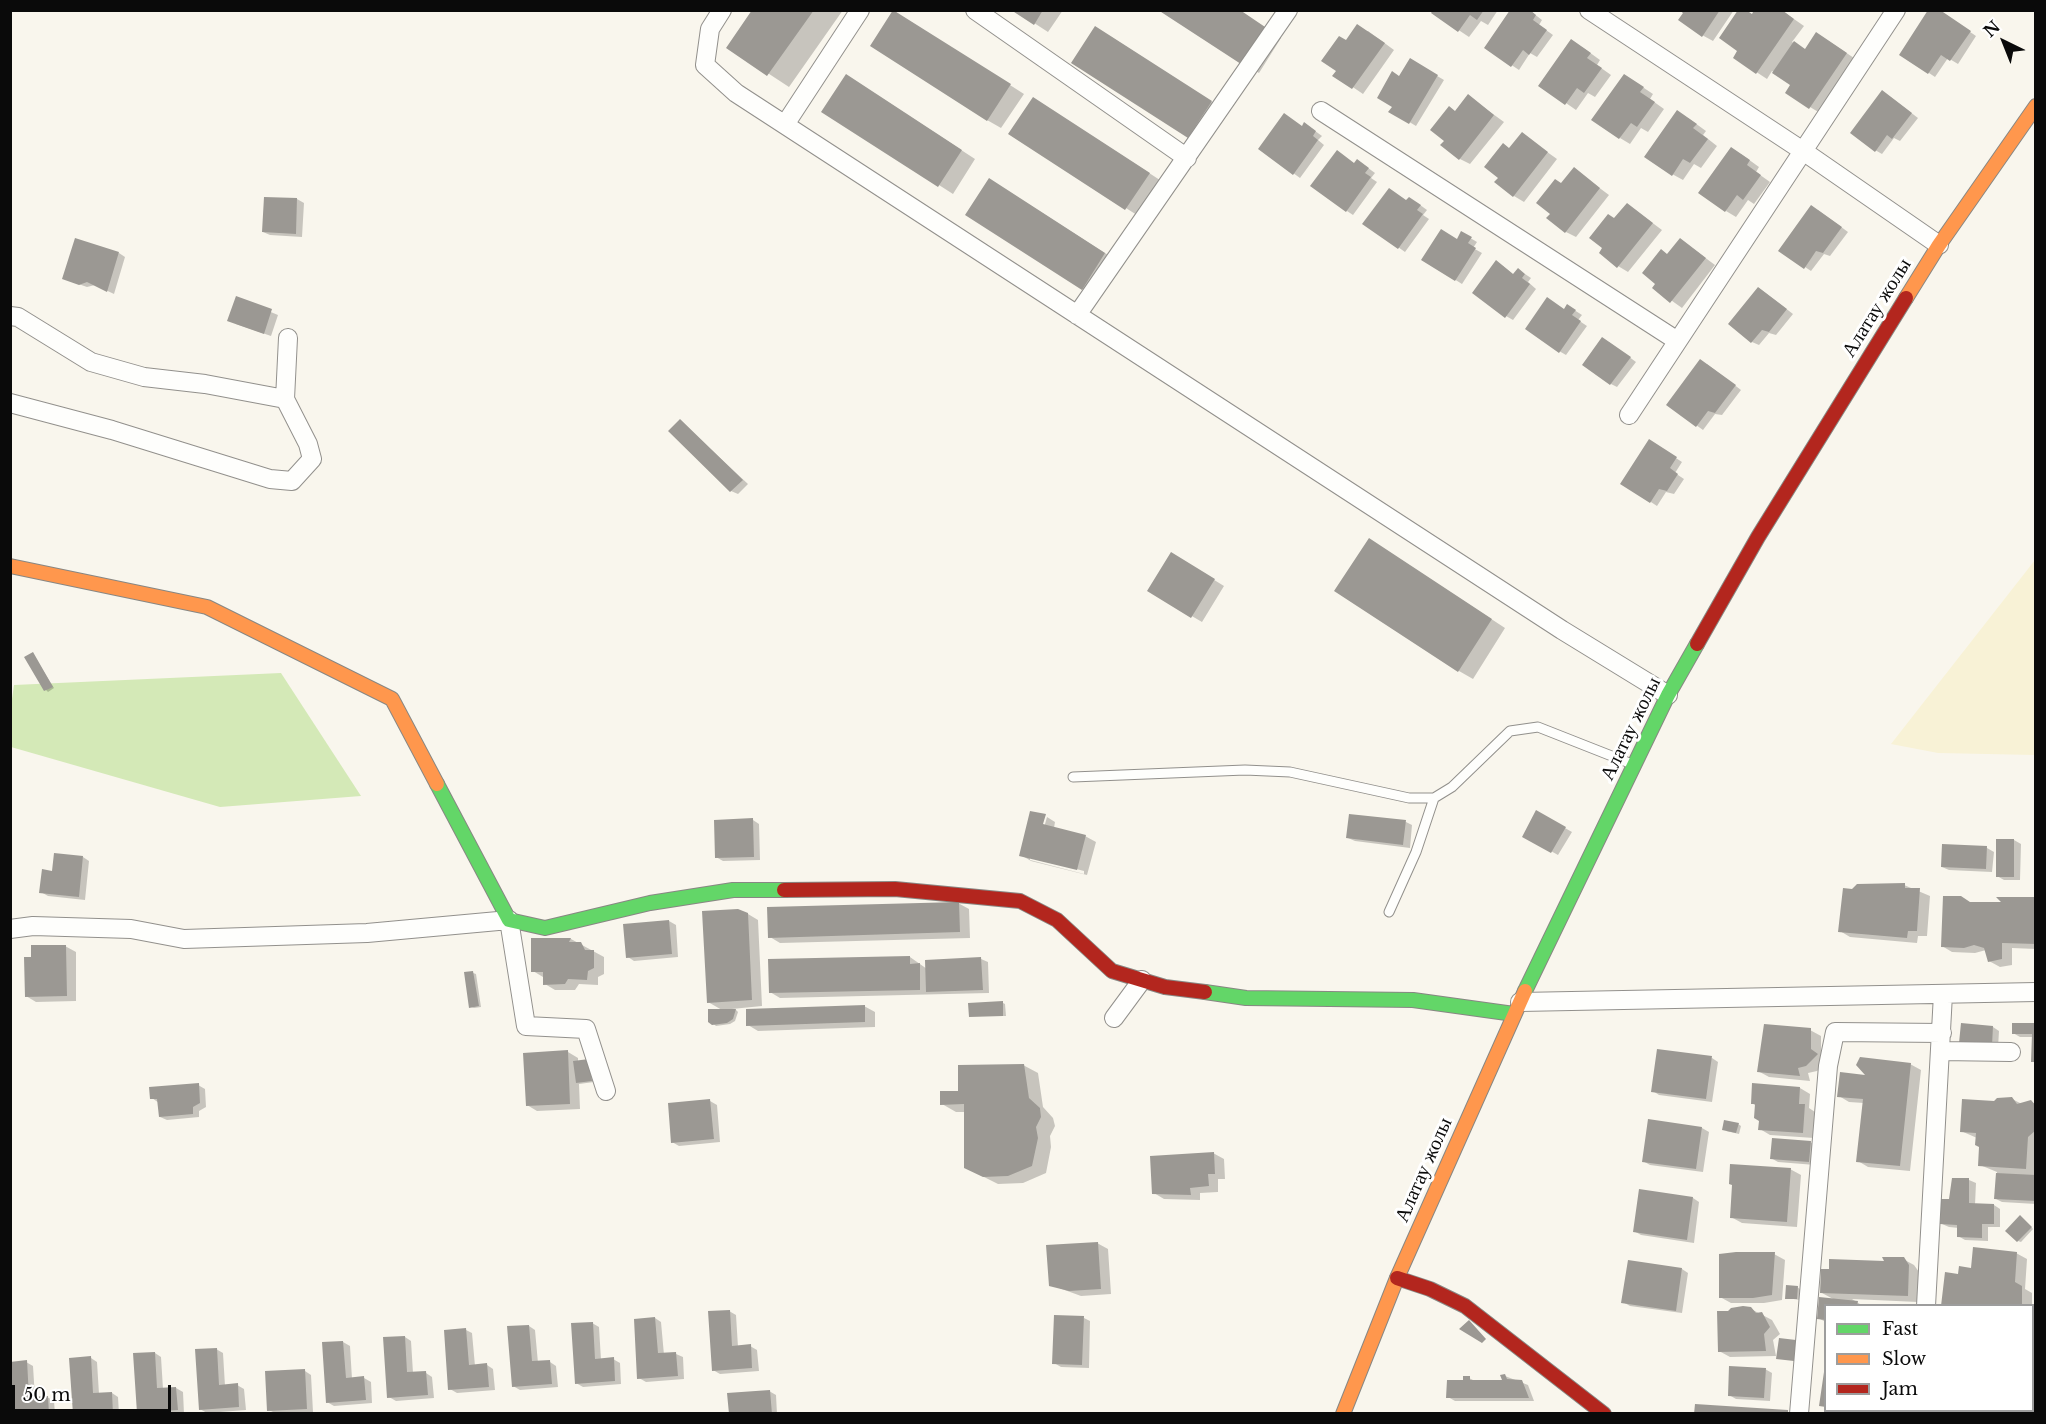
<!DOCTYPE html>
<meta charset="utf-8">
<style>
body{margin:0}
#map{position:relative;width:2046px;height:1424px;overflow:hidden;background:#f9f6ed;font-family:"Libre Baskerville",serif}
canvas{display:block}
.frame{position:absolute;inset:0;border:12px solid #0a0a0a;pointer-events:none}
.legend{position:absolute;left:1824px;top:1304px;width:210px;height:108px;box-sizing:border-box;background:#fff;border:2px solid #9d9d9d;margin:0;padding:8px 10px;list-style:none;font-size:18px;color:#0a0a0a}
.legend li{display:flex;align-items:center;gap:12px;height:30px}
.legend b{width:30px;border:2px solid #9d9d9d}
.north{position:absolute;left:1974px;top:12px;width:60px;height:60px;-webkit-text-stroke:4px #fff;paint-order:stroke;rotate:317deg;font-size:16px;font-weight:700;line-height:24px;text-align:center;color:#0a0a0a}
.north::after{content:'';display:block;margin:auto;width:21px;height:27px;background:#0a0a0a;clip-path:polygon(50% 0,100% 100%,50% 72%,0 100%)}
.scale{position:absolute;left:12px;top:1385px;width:159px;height:27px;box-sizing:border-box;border:3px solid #0a0a0a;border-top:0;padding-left:8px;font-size:18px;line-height:21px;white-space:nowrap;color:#0a0a0a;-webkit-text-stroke:4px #fff;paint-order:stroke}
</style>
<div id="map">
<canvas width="2046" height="1424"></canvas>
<div class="frame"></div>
<ul class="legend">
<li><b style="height:8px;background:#63d668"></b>Fast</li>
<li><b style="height:8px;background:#ff974d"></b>Slow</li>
<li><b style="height:8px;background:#b3261e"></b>Jam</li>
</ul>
<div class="north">N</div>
<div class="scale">50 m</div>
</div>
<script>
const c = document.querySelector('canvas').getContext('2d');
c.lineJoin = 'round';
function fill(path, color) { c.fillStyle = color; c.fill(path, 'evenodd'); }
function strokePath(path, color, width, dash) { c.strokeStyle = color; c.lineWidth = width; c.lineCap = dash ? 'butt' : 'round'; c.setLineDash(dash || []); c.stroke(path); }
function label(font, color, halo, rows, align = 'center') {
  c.font = font + ' "Libre Baskerville",serif'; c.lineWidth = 6; c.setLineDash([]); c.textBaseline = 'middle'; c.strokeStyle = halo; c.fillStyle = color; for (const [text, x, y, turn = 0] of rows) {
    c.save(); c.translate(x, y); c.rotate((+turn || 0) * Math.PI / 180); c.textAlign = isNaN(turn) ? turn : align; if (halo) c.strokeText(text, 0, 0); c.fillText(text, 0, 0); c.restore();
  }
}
fill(new Path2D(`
 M2035,560V755L1938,753L1891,744Z`), '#f8f2d6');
fill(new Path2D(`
 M281,673L361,796L220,807L11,747V706L14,685Z`), '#d4e9b7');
fill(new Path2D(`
 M754,10H843L789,87L728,47Z
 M1014,10H1063L1048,32Z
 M1238,10L1281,38L1259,73L1245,65Z
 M1435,10H1498L1488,25L1481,21L1469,37L1433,13Z
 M1529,10L1542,20L1539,25L1553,35L1537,57L1530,53L1519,70L1486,48Z
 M1682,10H1734L1713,41L1702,35Z
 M1781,10L1804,26L1792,42L1806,50L1827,40L1857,60L1820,113L1810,107L1793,85L1772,71L1767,79L1735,58L1753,15Z
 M1938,10L1976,36L1958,64L1948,58L1935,77L1929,73Z
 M894,11L1024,94L1001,128L987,120Z
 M1368,31L1394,50L1363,94L1335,75L1346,42Z
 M1110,36L1225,111L1203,145L1073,62Z
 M1582,47L1600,60L1597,65L1611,75L1595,97L1588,93L1576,110L1540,85Z
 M1410,60L1444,80L1416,126L1391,111L1400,77Z
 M1635,82L1653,94L1650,99L1664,109L1648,132L1641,128L1630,144L1620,138Z
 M860,84L975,159L953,194L823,111Z
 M1468,96L1504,122L1470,164L1460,159L1446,140L1449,108L1456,112Z
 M1889,96L1918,118L1900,141L1894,138L1882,154L1875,150Z
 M1047,107L1163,182L1140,217L1010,134Z
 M1688,118L1706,131L1703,135L1717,146L1701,168L1694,164L1683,180L1672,174Z
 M1302,128H1311L1322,136L1318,140L1324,145L1300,178L1260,149Z
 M1522,134L1557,159L1524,202L1514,196L1500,178L1510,149Z
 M1741,154L1759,167L1756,172L1770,182L1754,204L1748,200L1736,217L1726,211Z
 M1355,165H1364L1375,173L1371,178L1377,182L1353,215L1347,211Z
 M1574,169L1609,195L1576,237L1566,232L1552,213L1562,185Z
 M1003,188L1119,262L1096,297L1082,289Z
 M297,199L304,203L302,237L270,235L263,232Z
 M1407,202H1416L1427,210L1423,215L1429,219L1405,252L1364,223Z
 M1627,204L1662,230L1628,272L1618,266L1615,219Z
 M1818,210L1848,232L1830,256L1824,254L1811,271L1805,267Z
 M1462,233L1477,242L1473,248L1482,253L1462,284L1424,260L1457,240Z
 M1680,239L1715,265L1682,308L1654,288Z
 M119,253L125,257L114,294L95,285L87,287L64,279Z
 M1503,266L1514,275L1525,274L1531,278L1528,282L1536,289L1513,320L1506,316Z
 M1759,288L1793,314L1776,335L1769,333L1759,345L1752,342Z
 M237,298L278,315L271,336L236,324Z
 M1568,306L1582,315L1578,320L1587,326L1566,355L1559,351L1565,310Z
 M1609,342L1636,362L1617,387L1611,384Z
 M1707,364L1741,390L1722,415L1715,414L1703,430L1668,405Z
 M680,421L748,484L738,494L731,491Z
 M1656,445L1682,462L1675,473L1684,479L1674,494L1666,492L1657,506L1622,483Z
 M1383,548L1505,628L1473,679L1459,671Z
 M1172,554L1224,586L1202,622L1149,591Z
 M33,654L54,688L48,692L46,690Z
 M1032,812L1046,816H1044L1040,831H1043L1047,817L1055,822L1054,828L1085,836L1096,842L1087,875L1031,861L1021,855ZM1030,857L1084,871V874L1030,860Z
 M1537,812L1572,832L1558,855L1524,836Z
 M753,820L759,824L760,860L723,861L716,857Z
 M1406,822L1412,825L1410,848L1355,841L1348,838Z
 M2014,840L2021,844L2020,880H2004L1997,876Z
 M1943,846L1987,848L1994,852L1992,872L1949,870L1942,867Z
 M83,857L89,861L85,900L48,896L41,892L54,872Z
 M1904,885L1930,896L1927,936H1918L1917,943L1850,937L1840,931L1853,890Z
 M2036,899V949L2012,948V965L2000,967L1989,961L1986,950L1975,953L1952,952L1942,946L1971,904L2005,903Z
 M958,903L969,909L970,938L780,943L770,937Z
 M748,914L758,920L762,1006L722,1010L708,1002Z
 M669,921L676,925L678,957L634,961L628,957Z
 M533,939H571L604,957V974L598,977V985L579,984L575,990H555L545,984L543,977L533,971Z
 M65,946L76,952V1001L36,1002L26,996L33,959Z
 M910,957L927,969L981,959L988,962L989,993L780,998L770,992Z
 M473,973L476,974L481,1007L474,1008L471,1007Z
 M1003,1003L1005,1004L1006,1016H970Z
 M864,1006L875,1012V1027L758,1031L748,1025Z
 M710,1010H736L738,1012L735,1021L730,1024L716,1026L710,1021Z
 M2036,1025V1063L2033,1061V1037H2020L2013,1033Z
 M1993,1027L1999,1031L1998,1048L1961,1042Z
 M1810,1030L1821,1036V1056L1828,1061L1817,1071L1808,1073L1810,1081L1769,1077L1758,1071Z
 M568,1052L578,1058V1062L589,1061L594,1082L579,1084L580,1109L537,1111L527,1105Z
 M1712,1058L1718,1062L1712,1102L1659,1095L1653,1091Z
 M1910,1064L1921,1070L1910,1171L1868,1167L1858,1161L1864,1103L1849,1102L1839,1096L1868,1077Z
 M1023,1065L1038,1073L1043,1107L1053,1118L1055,1126L1050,1136L1051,1147L1046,1173L1023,1183L998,1184L980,1175L965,1112H956L942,1104L960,1092Z
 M198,1085L205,1089L206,1107L199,1111V1117L167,1120L160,1117L159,1103L152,1098Z
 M1800,1088L1810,1094L1809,1108L1815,1112L1814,1138L1770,1135L1760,1129V1120L1756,1106L1752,1103Z
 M2012,1099L2022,1104L2031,1102L2036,1104V1204L2002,1202L1996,1199L1997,1172L1980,1165L1981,1147L1977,1138L1961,1131Z
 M710,1101L717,1105L720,1142L679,1146L672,1142Z
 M1649,1120L1702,1128L1709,1132L1703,1172L1650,1165L1643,1161Z
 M1738,1124L1741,1126L1739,1134L1726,1131Z
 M1810,1142L1817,1146L1815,1165L1778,1162L1771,1158Z
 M1213,1153L1224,1159L1225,1179H1218V1192L1200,1193V1200L1164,1199L1154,1193Z
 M1790,1169L1801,1175L1797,1227L1742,1223L1731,1217Z
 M1953,1179L1969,1180L1976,1183L1975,1205H1994L2000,1209V1227H1988V1241L1965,1240L1958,1236L1959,1228L1949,1227L1942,1224L1950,1201Z
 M1640,1191L1693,1198L1699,1202L1694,1243L1641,1235L1634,1231Z
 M2023,1219L2033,1229L2021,1242L2018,1241Z
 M1097,1243L1108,1249L1111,1294L1081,1296L1051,1285Z
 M2016,1253L2027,1259L2025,1289L2032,1293V1306H1943L1959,1275Z
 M1774,1254L1785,1260L1782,1300L1764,1303H1731L1720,1297Z
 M1903,1259L1914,1265L1919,1272L1918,1302L1852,1299L1863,1306H1826V1322L1818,1318L1820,1299L1835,1300L1822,1293L1886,1262Z
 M1682,1269L1688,1273L1682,1313L1630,1306L1623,1302Z
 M1797,1287L1800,1289V1300L1787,1298Z
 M1751,1309L1772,1320L1780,1334L1773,1340L1776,1356L1730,1357L1719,1351Z
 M729,1311L736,1315L738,1347L750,1346L757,1350L759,1371L720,1374L713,1370Z
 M655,1318L661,1322L664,1355L676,1354L683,1357L684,1379L646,1382L639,1378Z
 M1084,1318L1090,1321L1089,1368L1061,1367L1054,1363Z
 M592,1323L599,1327L601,1360L613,1359L620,1363L621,1384L583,1387L576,1383Z
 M529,1326L535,1330L538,1363L550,1362L556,1366L558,1387L520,1390L513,1386Z
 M466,1330L472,1333L475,1366L487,1365L493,1369L495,1390L457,1393L450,1389Z
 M405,1337L411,1341L413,1373H426L432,1377L434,1398L396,1401L389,1397Z
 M2032,1338L2036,1340V1380H2032Z
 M343,1342L350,1346L352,1379L364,1378L371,1382L372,1403L334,1406L327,1402Z
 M216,1349L223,1353L225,1386L237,1385L244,1389L246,1410L207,1413L200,1409Z
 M155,1353L161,1357L163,1389L176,1388L183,1392L184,1414L139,1412Z
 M91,1358L97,1362L99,1394L112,1393L118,1397L119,1414H74Z
 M26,1362L33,1366L35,1398L47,1397L54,1401L55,1414H10Z
 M1765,1369L1772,1373L1770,1401L1736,1399L1729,1395Z
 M305,1371L311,1375L313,1412L275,1413L269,1410Z
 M1505,1376L1528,1385L1534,1401H1455L1448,1397L1469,1378L1475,1381H1504Z
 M769,1391L776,1395L777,1414H730Z
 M1830,1410H1910V1414H1847Z
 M1983,1410H2019V1412H1987Z`), '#0003');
fill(new Path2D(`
 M752,10H814L767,76L726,48Z
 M893,10L1011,84L987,121L870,46Z
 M1011,10H1043L1034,25Z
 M1158,10H1240L1268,29L1244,66Z
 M1433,10H1484L1477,20L1470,15L1458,32L1431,13Z
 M1510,10H1530L1536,15L1533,20L1547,30L1529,55L1523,50L1511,67L1484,48Z
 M1679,10H1720L1702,37L1678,20L1683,13Z
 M1738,10H1746L1752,14L1754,10H1782L1794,19L1756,74L1733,58L1737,51L1719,38Z
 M1928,10H1940L1971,31L1950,61L1941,55L1928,74L1899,55Z
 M1357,24L1385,43L1352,89L1332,76L1336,71L1321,61L1339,36L1346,40Z
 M1095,26L1212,101L1188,138L1071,63Z
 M1816,32L1847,53L1809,109L1785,93L1790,85L1772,73L1794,41L1805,49Z
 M1571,39L1591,53L1587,58L1602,68L1584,93L1577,88L1565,105L1538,86Z
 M1410,58L1438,75L1409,124L1388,112L1392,107L1377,98L1392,71L1399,76Z
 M846,74L962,150L938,187L821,112Z
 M1624,74L1644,87L1640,92L1655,102L1637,127L1631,123L1619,139L1591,120Z
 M1882,90L1912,113L1892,139L1887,135L1875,152L1850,133Z
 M1468,94L1494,115L1459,160L1440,145L1444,141L1430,130L1449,106L1455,111Z
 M1033,97L1150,173L1125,210L1008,134Z
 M1677,110L1697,124L1693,128L1708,139L1690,163L1683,159L1672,176L1644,157Z
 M1284,113L1302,126L1304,122L1316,131L1313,136L1318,140L1293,175L1258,149Z
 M1522,132L1548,152L1513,197L1494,182L1498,178L1484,167L1503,143L1509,148Z
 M1731,147L1750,160L1747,165L1761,175L1743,200L1737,195L1725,212L1698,193Z
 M1337,150L1354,163L1357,159L1369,168L1365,173L1371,177L1346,212L1310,186Z
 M1574,167L1600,188L1565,233L1546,218L1550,214L1536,203L1555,179L1561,183Z
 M989,178L1105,253L1082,290L965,215Z
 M1389,188L1406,200L1409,197L1421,205L1417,210L1423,214L1398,249L1362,224Z
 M264,197L297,198L296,234L262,232Z
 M1627,203L1653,223L1617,268L1599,253L1602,248L1589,238L1608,214L1614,218Z
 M1811,205L1842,227L1823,253L1816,251L1804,269L1778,251Z
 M1441,229L1457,239L1461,231L1472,237L1468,243L1476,248L1455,281L1421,260Z
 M75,238L119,252L107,292L87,282L79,285L62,279Z
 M1680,238L1706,258L1670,303L1652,288L1655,284L1642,273L1661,249L1667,254Z
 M1496,260L1513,274L1518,268L1525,274L1522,278L1530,284L1505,318L1472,293Z
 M1758,287L1787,309L1769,332L1762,330L1751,343L1728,324Z
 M236,296L272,309L264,334L227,321Z
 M1547,297L1564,309L1567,304L1576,310L1572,315L1581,321L1559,353L1525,329Z
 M1602,337L1631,357L1610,385L1582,365Z
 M1700,359L1736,385L1715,413L1708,411L1696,427L1666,405Z
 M680,419L743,480L730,492L668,431Z
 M1649,439L1677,457L1670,468L1678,474L1667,491L1659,489L1650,503L1620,484Z
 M1369,538L1492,619L1458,672L1334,591Z
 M1171,552L1215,579L1191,618L1147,591Z
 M33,652L53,687L44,691L24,657Z
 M1536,810L1566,827L1551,853L1522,837Z
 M1030,811L1046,814L1043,824L1086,835L1077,870L1019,856Z
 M1349,814L1406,820L1403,845L1346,838Z
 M753,818L754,857L715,858L714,820Z
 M1996,839H2014V877H1996Z
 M1942,844L1987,846L1986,869L1941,867Z
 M54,853L83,856L79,897L39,893L42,869L52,871Z
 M1905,883V888H1920L1917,931H1908L1907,938L1838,932L1843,888L1852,889L1857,884Z
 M1943,896H1961L1970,902H2001L1996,897H2036V944L2002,943V959L1988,962L1984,948L1974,945L1964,948L1941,947Z
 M959,902L960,932L768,938L767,907Z
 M738,909L748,913L752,1000L707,1003L702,911Z
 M669,920L672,954L626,958L623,924Z
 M531,938H571L569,942H581L585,950H594V968L588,971L587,980L568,979L565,984L543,985V972H531Z
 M31,945H66L67,996L25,997L24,957H31Z
 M910,956V964L920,963V990L769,993L768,959Z
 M981,957L983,990L926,992L925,960Z
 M473,971L479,1006L469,1008L464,972Z
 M1003,1001V1016L969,1017L968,1003Z
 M865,1005V1022L746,1026V1009Z
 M708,1009H736L733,1019L727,1023L712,1025L708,1022Z
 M1961,1023L1993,1026L1992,1046L1959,1043Z
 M2012,1023H2036V1062H2031L2032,1034H2012Z
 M1764,1024L1811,1028V1049L1818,1054L1806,1066L1798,1068L1800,1076L1757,1072Z
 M1657,1049L1712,1056L1706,1099L1651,1092Z
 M568,1050L570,1104L526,1106L523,1053Z
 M1860,1057L1911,1063L1900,1166L1856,1162L1863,1099L1837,1097L1840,1072L1865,1075L1856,1065Z
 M589,1059L592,1081L576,1083L573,1061Z
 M1024,1064L1029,1098L1040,1108L1041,1117L1036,1127L1038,1138L1032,1166L1008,1176L983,1177L964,1168V1104L940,1105V1091H958V1065Z
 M199,1083L200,1103L193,1107V1114L159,1117L157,1099H150L149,1087Z
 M1752,1083L1800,1087L1799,1104H1805L1803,1133L1758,1130L1759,1121L1754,1118L1755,1104H1751Z
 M2012,1097L2017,1104L2031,1100L2036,1106V1130L2028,1137L2026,1169L1978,1166L1979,1147L1975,1145L1976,1133L1960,1132L1962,1099L1994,1101L1997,1098Z
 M710,1099L714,1139L671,1143L668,1103Z
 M1648,1119L1702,1127L1696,1169L1642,1162Z
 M1724,1120L1739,1123L1736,1133L1722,1130Z
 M1772,1138L1811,1141L1809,1162L1770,1159Z
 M1214,1152L1215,1174H1208L1209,1186L1190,1188L1191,1195L1152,1194L1150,1156Z
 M1730,1164L1791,1168L1787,1222L1730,1218L1732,1185L1729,1184Z
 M1996,1173L2036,1175V1201L1994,1199Z
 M1952,1178H1969V1203L1994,1204V1224H1982V1238L1957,1237V1225L1940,1224L1941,1199H1949Z
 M1639,1189L1693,1197L1687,1240L1633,1232Z
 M2020,1215L2032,1227L2017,1242L2005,1231Z
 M1098,1242L1101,1289L1069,1291L1049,1286L1046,1245Z
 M1973,1247L2017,1252L2015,1282L2022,1286V1306H1941L1945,1272L1958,1274L1959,1266L1971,1268Z
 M1736,1252H1775L1772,1295L1753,1298H1719V1254Z
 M1882,1257H1904L1909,1265L1908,1296L1820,1293L1821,1269H1829V1259L1884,1261Z
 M1628,1260L1682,1268L1676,1311L1621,1303Z
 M1786,1285L1798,1286L1797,1299H1785Z
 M1819,1297L1858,1301L1857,1306H1826V1320L1817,1319Z
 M1743,1306L1751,1307L1756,1313L1762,1312L1770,1327L1764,1334L1766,1351L1718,1352L1717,1311H1728L1731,1308Z
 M730,1310L732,1346L751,1344L752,1368L712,1371L708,1311Z
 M1054,1315L1084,1316L1082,1365L1052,1364Z
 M655,1317L658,1353L676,1352L678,1376L637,1379L634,1319Z
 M1469,1320L1486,1339L1482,1343L1459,1329Z
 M593,1322L595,1359L614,1357L615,1381L575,1384L571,1323Z
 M529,1325L532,1361L550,1360L552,1384L512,1387L507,1326Z
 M466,1328L469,1365L487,1363L489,1387L448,1390L444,1330Z
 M405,1336L407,1372L426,1371L428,1395L387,1398L383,1337Z
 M1779,1338L1796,1340L1794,1361L1776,1359Z
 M343,1341L346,1378L364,1376L366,1400L326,1403L322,1342Z
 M217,1348L219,1385L238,1383L239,1407L199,1410L195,1349Z
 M155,1352L157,1388L176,1387L178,1410L137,1413L133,1353Z
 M91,1356L93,1393L112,1392L113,1414H73L69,1358Z
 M27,1360L29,1397L48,1396L49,1414H10V1362Z
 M1729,1366L1766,1368L1764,1398L1728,1396Z
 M305,1369L307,1409L267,1411L265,1371Z
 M1824,1372H1826V1407L1819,1406Z
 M1505,1374L1507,1379L1522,1380L1529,1398H1446L1447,1380H1463V1376H1470V1380H1502L1500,1375Z
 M770,1390L772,1414H729L727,1393Z
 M1695,1404L1788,1410V1414H1694Z
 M1856,1410H1896L1891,1414H1866Z
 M1928,1410H1952V1414H1927Z`), '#9b9893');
const lane = new Path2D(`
 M1073,777L1245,770L1290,772L1409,798H1434L1452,787L1510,731L1538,727L1632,764
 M1389,912L1416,852L1434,798`);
const street = new Path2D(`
 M722,10L710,29L705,65L736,93L1562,630L1668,695
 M975,10L1187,158
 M1589,10L1803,151L1939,245
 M1321,111L1676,340
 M786,123L860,10
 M1077,315L1288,10
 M10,316L18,317L91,362L144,377L205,384L285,399L308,444L312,459L292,481L270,479L112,430L10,403
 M285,399L288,338
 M1629,415L1896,10
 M10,929L33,926L131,929L184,939L367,933L509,920L526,1026L586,1029L606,1091
 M1520,1002L2036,992
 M1114,1018L1142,980
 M1941,1051L2011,1052
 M1926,1306L1943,994
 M1799,1414L1828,1066L1835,1032L1942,1033
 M1917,1414L1918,1410`);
const fast = new Path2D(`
 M437,784L509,920L545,928L650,903L733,890H784
 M1525,991L1668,695L1697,644
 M1205,992L1246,998L1413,1000L1514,1014`);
const slow = new Path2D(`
 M1906,298L1939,245L2036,106
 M10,566L207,607L392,699L437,784
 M1343,1414L1397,1278L1525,991`);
const jam = new Path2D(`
 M1697,644L1758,537L1906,298
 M784,890L895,889L1020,901L1057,920L1112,971L1165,987L1205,992
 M1397,1278L1430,1289L1465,1306L1604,1414`);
strokePath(lane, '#92908c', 11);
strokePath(street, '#92908c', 20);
strokePath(fast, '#888783', 16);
strokePath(slow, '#888783', 16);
strokePath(jam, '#888783', 16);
strokePath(lane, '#fefefc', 9);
strokePath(street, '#fefefc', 18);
strokePath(fast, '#63d668', 14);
strokePath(slow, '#ff974d', 14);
strokePath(jam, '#b3261e', 14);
label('20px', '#0a0a0a', '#fff', [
 ["Алатау жолы",1877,308,-58],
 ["Алатау жолы",1631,729,-64],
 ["Алатау жолы",1424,1170,-66]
]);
</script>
